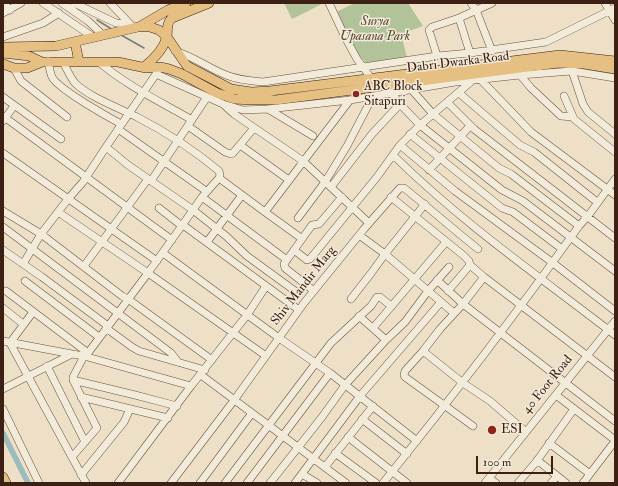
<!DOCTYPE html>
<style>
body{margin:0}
#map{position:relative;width:618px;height:486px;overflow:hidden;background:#ede0c6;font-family:"IM FELL Double Pica",serif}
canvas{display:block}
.frame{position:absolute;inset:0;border:4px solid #3d2014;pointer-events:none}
.scale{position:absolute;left:476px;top:456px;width:77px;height:18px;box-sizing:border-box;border:2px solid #3d2014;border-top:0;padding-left:5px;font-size:12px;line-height:14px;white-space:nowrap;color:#3d2014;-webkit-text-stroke:3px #f3ebda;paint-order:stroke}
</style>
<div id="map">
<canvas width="618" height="486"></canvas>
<div class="frame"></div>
<div class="scale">100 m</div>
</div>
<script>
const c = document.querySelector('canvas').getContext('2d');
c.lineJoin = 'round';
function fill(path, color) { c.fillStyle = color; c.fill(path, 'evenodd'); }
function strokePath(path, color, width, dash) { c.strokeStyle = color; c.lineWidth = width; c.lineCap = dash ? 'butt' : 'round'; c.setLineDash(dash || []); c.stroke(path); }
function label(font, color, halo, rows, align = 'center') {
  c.font = font + ' "IM FELL Double Pica",serif'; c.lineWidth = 3; c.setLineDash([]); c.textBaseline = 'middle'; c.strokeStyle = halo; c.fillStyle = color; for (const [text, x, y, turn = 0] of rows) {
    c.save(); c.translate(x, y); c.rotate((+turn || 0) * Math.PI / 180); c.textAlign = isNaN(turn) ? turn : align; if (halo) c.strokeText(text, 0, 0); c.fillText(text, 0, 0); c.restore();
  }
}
fill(new Path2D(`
 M284,3H324L292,19Z
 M355,3H408L423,26L401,34L407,57L366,63L358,54L336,12Z`), '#b3c399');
strokePath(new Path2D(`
 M97,20L113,30
 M121,35L144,48`), '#757d79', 1.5);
strokePath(new Path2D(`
 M3,433L28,483`), '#9bbbbc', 5.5);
const minor = new Path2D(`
 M4,3L10,10
 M43,3L93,37
 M62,3L88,21L103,35
 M74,3L116,23L130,24
 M110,3L131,25
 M329,3L345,37L357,59L371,78
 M471,3L476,10L492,51
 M605,3L615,20
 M3,13L21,3
 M3,37L43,23L59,13
 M175,51C193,56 208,68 226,75C238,80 250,81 263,82L437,56L470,53L459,18L492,3
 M470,53L546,42L615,8
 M437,56L429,30L432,27L459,18
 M48,61C49,66 50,72 52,77C58,89 108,117 121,124
 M63,62C67,69 70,77 75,83C89,97 119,108 137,117C166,132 194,150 219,171L220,175L219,178L202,197
 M99,62C127,86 161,102 192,120
 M160,67L156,74L223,104L243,110L268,109L350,100L455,82L520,75L572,71L615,78
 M14,68L21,81L67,117
 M572,71L583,104L588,112L615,134
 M156,74L106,147L128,165L193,210L202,197L287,260
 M520,75L531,88L561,116L573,117
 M480,79L531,132L615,195
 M411,89L433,114L499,168L511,174L579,226
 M390,91L400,104L420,125L502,190L523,201L615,271
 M459,93L520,145L534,152L597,202
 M564,96L574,119L615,152
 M3,97L61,139
 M447,102L474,129L615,238
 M225,106L234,114L303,161L369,223
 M268,109L313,136
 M3,116L172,240
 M3,121L14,106
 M188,126L225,152L231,154L233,153L254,128
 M118,129L206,191
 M410,134L502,208L513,212L562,249
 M240,145L289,180
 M400,145L455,191L553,263L615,311
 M3,153L157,261
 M393,155C461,222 540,277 615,335
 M429,170L470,126
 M219,178L265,212L350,100
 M151,181L207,97
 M331,187L372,134L400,104
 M391,197L463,255L469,261L470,265L484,277L615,377
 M159,208L182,226
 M3,211L41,234L122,296L128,299L212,360
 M58,212L148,273L193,210L226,236L247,256L295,291
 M265,212L301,238
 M298,218L325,182L347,146L373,96
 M183,225L299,310
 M3,227L171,353L178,362
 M359,235L385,254L454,313
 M207,242L242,195
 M3,250L42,277L108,326
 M294,250L307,260L310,259L377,177L400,145L420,125L473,80
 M163,253L279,338L330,373L417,441
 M23,264L41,234L68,199L83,182L106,147
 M84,266L148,179
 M437,280L463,304L615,421
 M25,281L99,337
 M6,291L88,353
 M314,291L285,268L284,264L312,225L319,224L342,197
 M448,291L470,265
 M351,299L372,272L385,254L425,204
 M3,308L23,324
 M33,312L10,343L86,483
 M359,316L386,340
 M106,328L132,347L139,351L205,370
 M373,328L446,242
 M3,341L72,354
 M423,351L463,383L490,401L526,432
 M47,366L85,442
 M201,375L346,483
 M73,380L135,395L177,406
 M3,389L72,354L84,356L191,386L247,315L266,286
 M556,395L615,440
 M81,397L168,418
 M3,409L39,483
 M362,419L407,454
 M473,426L405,377L404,375L405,371L423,351L440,329L463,304L484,277
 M348,437L407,483
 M549,443L590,474
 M335,453L376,483
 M72,457L97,428L73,380V377L84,356L88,353L148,273L266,356
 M537,460L566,483
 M325,467L373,406
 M302,474L317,483
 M81,475L124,422L130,409
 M489,478L496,483
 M118,483L191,386
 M171,483L235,399L304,303L364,229L400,188H404C429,208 453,229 478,249
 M200,483L252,413
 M225,483L331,343L371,306L377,297H380L391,306
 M247,483L330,373
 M270,483L322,417L345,385L386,340L405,322L428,291L449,267
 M295,483L360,396L441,302
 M383,483C451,399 516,314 579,226L588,216L615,179
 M485,483L615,321
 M518,483L536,462L574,409
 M551,483L557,476
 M583,483L615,441`);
const major = new Path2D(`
 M139,27L168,10L186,3
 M75,42L79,62
 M3,47L56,46L138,27H150L159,30L167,37L187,66L212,79L231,89L251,92L270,91L560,55L615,61
 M3,53L29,56L42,62
 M3,64L14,68H27L42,62H118L146,68L160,67L169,69L182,74L217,93L234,99L252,100H276L558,63L584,64L615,69
 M144,67C154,59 164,49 167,36C168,29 166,24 172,18L209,3
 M3,477L6,483`);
strokePath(minor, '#695040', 8);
strokePath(major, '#3d2014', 10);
strokePath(minor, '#f3ebda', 7);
strokePath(major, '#e6c083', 9);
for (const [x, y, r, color] of [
 [356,94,4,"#8f2418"],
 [492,430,5,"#8f2418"]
]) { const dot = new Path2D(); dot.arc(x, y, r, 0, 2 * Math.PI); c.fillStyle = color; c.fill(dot); strokePath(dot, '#f3ebda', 1.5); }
label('italic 13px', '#5a4935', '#f3ebda', [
 ["Surya",375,22],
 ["Upasana Park",375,37]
]);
label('13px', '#3d2014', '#f3ebda', [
 ["Dabri Dwarka Road",458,63,-7],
 ["Shiv Mandir Marg",304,286,-52],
 ["40 Foot Road",548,385,-51]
]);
label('13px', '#3d2014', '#f3ebda', [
 ["ABC Block",364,87],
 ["Sitapuri",364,102],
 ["ESI",501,430]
], 'left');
</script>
